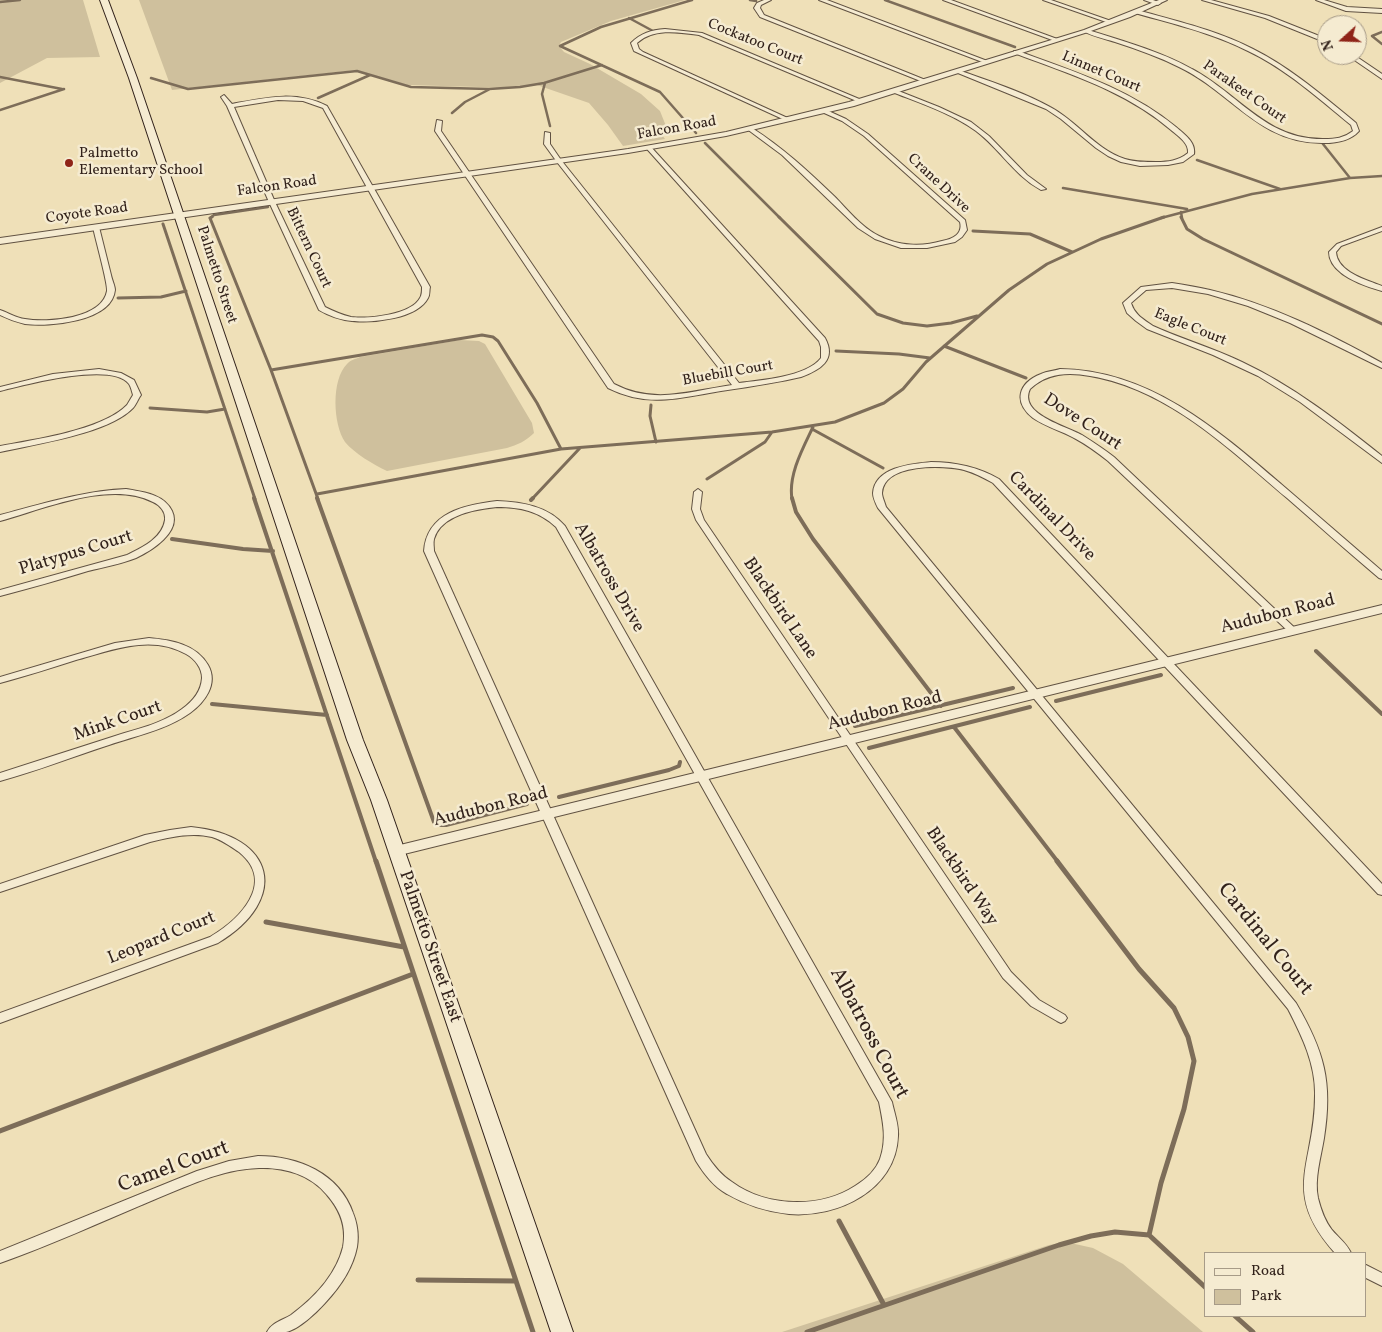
<!DOCTYPE html>
<style>
body{margin:0}
#map{position:relative;width:1382px;height:1332px;overflow:hidden;background:#efe0b8;font-family:Vollkorn,serif}
canvas{display:block}
.legend{position:absolute;left:1204px;top:1252px;width:162px;height:65px;box-sizing:border-box;background:#f5ebd1;border:1px solid #a79b88;margin:0;padding:6px 9px;list-style:none;font-size:15px;color:#32221b}
.legend li{display:flex;align-items:center;gap:10px;height:25px}
.legend b{width:25px;border:1px solid #a79b88}
.north{position:absolute;left:1317px;top:15px;width:50px;height:50px;box-sizing:border-box;background:#f5ebd1;border:1px solid #a79b88;border-radius:50%;rotate:250deg;font-size:14px;font-weight:700;line-height:20px;text-align:center;color:#32221b}
.north::after{content:'';display:block;margin:auto;width:18px;height:22px;background:#8f2418;clip-path:polygon(50% 0,100% 100%,50% 72%,0 100%)}
</style>
<div id="map">
<canvas width="1382" height="1332"></canvas>
<ul class="legend">
<li><b style="height:6px;background:#f5ebd1"></b>Road</li>
<li><b style="height:14px;background:#cfc09d"></b>Park</li>
</ul>
<div class="north">N</div>
</div>
<script>
const c = document.querySelector('canvas').getContext('2d');
c.lineJoin = 'round';
function fill(path, color) { c.fillStyle = color; c.fill(path, 'evenodd'); }
function strokePath(path, color, width, dash) { c.strokeStyle = color; c.lineWidth = width; c.lineCap = dash ? 'butt' : 'round'; c.setLineDash(dash || []); c.stroke(path); }
function label(font, color, halo, rows, align = 'center') {
  c.font = font + ' Vollkorn,serif'; c.lineWidth = 5; c.setLineDash([]); c.textBaseline = 'middle'; c.strokeStyle = halo; c.fillStyle = color; for (const [text, x, y, turn = 0] of rows) {
    c.save(); c.translate(x, y); c.rotate((+turn || 0) * Math.PI / 180); c.textAlign = isNaN(turn) ? turn : align; if (halo) c.strokeText(text, 0, 0); c.fillText(text, 0, 0); c.restore();
  }
}
fill(new Path2D(`
 M0,0H83L100,57L47,58L0,83Z
 M139,0H685L611,21L561,42L559,46L564,52L590,64L641,94L660,111L666,126L658,129L665,139L623,146L608,125L589,103L537,85L514,88L407,85L356,70L172,90Z
 M460,340L479,341L485,344L532,423L534,433C526,441 517,445 507,448L387,471C374,465 354,453 345,442C333,424 331,380 347,364C350,360 356,359 360,357Z
 M1066,1242L1093,1248L1123,1264L1203,1332H782L1049,1245Z`), '#cfc09d');
strokePath(new Path2D(`
 M692,0L601,27L560,46L660,92L696,133
 M750,0L756,1
 M885,0L1015,47
 M0,2L20,0
 M629,18L653,31
 M1382,32L1372,36L1382,44
 M0,77L62,89
 M151,78L188,89L357,71L411,87L489,89L520,87L544,83L602,65
 M545,83L542,94L550,126
 M318,98L370,75
 M0,110L64,89
 M452,113L465,102L490,89
 M705,143L780,218
 M1323,144L1350,178
 M1197,160L1280,189
 M1063,188L1187,209
 M1181,212L1182,218
 M210,218L214,215L268,207
 M1161,218L1252,194L1350,178L1382,176`), '#7d6d59', 2.5);
strokePath(new Path2D(`
 M212,217L210,218L271,370L318,499
 M779,217L877,314L903,323L927,326L951,323L977,316
 M1181,217L1187,229L1203,239L1382,324
 M163,224L255,499
 M973,231L1030,234L1072,252
 M118,298L161,297L186,291
 M944,346L1026,378
 M836,351L899,354L930,358
 M271,370L482,335L493,337L498,341L537,403L561,449
 M651,405L650,416L656,442
 M150,408L207,412L225,409
 M812,429L883,468
 M707,479L765,442L772,432
 M317,494L561,449L772,432L835,422L884,403L903,389L926,362L1009,290L1047,264L1101,239L1164,217
 M532,499L580,448
 M792,499C788,475 803,448 813,427`), '#7d6d59', 3);
strokePath(new Path2D(`
 M254,498L376,862
 M317,498L434,822L438,825H446L527,804
 M792,498L796,512L813,539L941,706
 M531,500L533,498
 M172,539L243,549L273,551
 M1316,651L1382,714
 M1056,701L1161,675
 M212,704L327,715
 M855,726L1013,688
 M954,727L1058,862
 M869,748L1030,707
 M559,797L669,770L679,766L680,762`), '#7d6d59', 4);
strokePath(new Path2D(`
 M376,861L533,1332
 M1057,861L1139,969L1174,1008L1188,1037L1194,1061L1184,1109L1161,1183L1149,1235
 M266,922L404,947
 M0,1131L413,974
 M839,1221L884,1305
 M418,1280L516,1281
 M1235,1316L1253,1332
 M807,1332L1059,1245L1091,1236L1115,1232L1149,1235L1206,1288`), '#7d6d59', 5);
const minor = new Path2D(`
 M764,0H771L761,5L760,8L764,15L928,81L923,82L760,17L754,8L757,3Z
 M819,0H827L990,62L985,63Z
 M943,0H951L1060,40L1055,41Z
 M1043,0H1051L1114,22L1109,23Z
 M1144,0H1153L1161,3L1158,5Z
 M1202,0H1211L1269,16L1327,39V43L1265,18Z
 M1316,0H1324L1347,7L1382,9V13L1346,11Z
 M1137,10C1176,21 1217,30 1253,49C1291,68 1323,96 1356,123L1359,131C1350,141 1337,143 1324,143C1259,144 1233,93 1179,67C1159,57 1137,49 1115,42C1105,39 1092,36 1083,31L1088,30C1123,41 1160,51 1192,69C1239,94 1266,140 1324,139C1335,139 1344,138 1353,131L1351,125C1318,98 1286,69 1248,51C1213,33 1173,24 1135,13L1134,12Z
 M665,29L702,33L864,101L859,102L699,35C678,32 653,28 637,43L639,49L643,52L792,120L787,121L634,51L631,43C641,33 651,30 665,29Z
 M1014,51H1018C1073,71 1130,89 1176,127C1184,134 1196,142 1194,154L1183,162L1168,165L1140,166L1121,162L1108,156L1096,148L1061,119L1046,109L953,71L958,70C989,81 1021,91 1050,107C1077,121 1096,150 1125,159C1135,162 1145,162 1156,162C1168,162 1178,161 1188,153C1189,143 1178,136 1171,130C1126,91 1069,74 1014,53Z
 M1347,55H1354L1382,74V79Z
 M892,90H896L939,107L971,122L989,136L1027,175L1046,189L1041,190C1014,175 1000,149 976,131C951,113 920,103 892,92Z
 M224,95L232,104C264,98 296,90 327,106L430,287C429,291 430,295 428,298C417,319 373,323 352,321C341,320 329,316 319,310L269,202L227,106L221,97ZM278,100L303,101L323,108L422,287C422,291 422,295 420,298C411,315 368,319 351,317C342,315 333,311 325,307L275,202L234,107Z
 M824,109L846,119L868,134L965,220L967,230L962,237L955,242L927,248H901L875,239L858,228L782,155L747,129L752,128C782,147 808,171 834,196C848,210 861,227 879,236C898,246 922,247 942,241C953,239 963,234 960,222L864,136L842,121L822,112L821,111Z
 M437,120L442,121L441,131L614,384C654,405 690,391 732,385L557,162L544,144L545,132L550,133V144L561,160L739,383C762,380 806,377 821,358V347L819,341L647,149V147H651L825,338C837,360 820,370 801,377C775,383 748,387 721,391C679,398 648,408 608,388L435,131Z
 M94,226L99,227C103,243 107,259 111,275C112,280 115,286 115,290C112,322 49,327 25,324C16,322 8,319 0,315V310C9,313 16,318 25,319C47,323 102,319 107,291C108,283 95,238 93,227Z
 M1382,227V231L1341,246L1336,252C1337,272 1367,280 1382,286V291C1364,286 1329,274 1329,252L1337,244Z
 M1172,283C1185,285 1197,287 1210,290C1270,304 1328,333 1382,363V368L1290,323L1248,306L1208,294L1172,288L1146,290L1131,303C1135,315 1143,319 1153,326C1182,339 1213,348 1242,362C1293,386 1338,421 1382,456V463L1300,402L1258,376L1213,355L1147,329L1136,321L1127,313L1123,303L1141,287Z
 M99,369L121,373L134,380L141,395C138,399 136,405 133,408C108,434 35,444 0,452V446C33,440 103,430 127,405C129,402 131,398 133,395C132,392 131,387 129,384C112,361 24,385 0,391V387L53,374Z
 M1060,369C1149,370 1217,429 1281,484C1315,513 1348,542 1382,571V579L1379,578C1348,552 1318,525 1287,498C1229,449 1168,389 1090,376C1068,372 1047,373 1030,389C1018,414 1066,426 1082,435C1093,442 1104,449 1114,457L1298,631L1293,634L1290,633L1108,461C1098,453 1087,445 1076,439C1062,431 1046,427 1033,418C1013,402 1018,383 1041,374C1047,371 1054,371 1060,369Z
 M931,462C955,462 978,467 999,479L1382,884V895L1378,894L993,483C984,478 975,473 964,470C944,465 884,463 882,493C882,497 885,503 886,507L1296,1003C1324,1051 1333,1082 1324,1138C1321,1157 1314,1179 1318,1198C1321,1210 1325,1221 1332,1230C1338,1237 1347,1244 1351,1253H1335C1280,1191 1315,1165 1315,1096C1316,1065 1302,1036 1288,1009L878,508C876,504 873,498 873,493C875,467 911,464 931,462Z
 M126,489C143,492 164,494 172,511C182,532 151,551 136,558C121,564 104,567 88,571C59,580 30,588 0,596V590L127,555C141,548 162,539 165,520C166,512 160,505 153,502C110,480 44,509 0,521V515C42,504 82,491 126,489Z
 M698,489L702,492L700,509L704,520L1011,972L1039,1000L1065,1015L1067,1018L1065,1021L1061,1023L1057,1021L1031,1006L1003,978L696,520L692,509L694,492Z
 M497,501C522,502 548,506 565,526L892,1102C894,1112 899,1125 898,1136C896,1190 838,1218 789,1214C768,1212 746,1205 727,1194C714,1187 704,1174 696,1161L424,551C427,512 465,505 497,501ZM497,507C520,507 539,511 556,527L879,1102C883,1122 887,1139 880,1159C876,1170 865,1180 855,1186C820,1209 766,1207 732,1182C721,1175 713,1165 706,1154L434,551C434,547 433,543 434,539C441,515 476,509 497,507Z
 M149,638C171,640 196,644 208,665C219,684 204,703 190,713C166,730 135,736 109,745C72,757 37,771 0,781V773C37,761 75,749 112,737C136,729 162,724 182,709C193,701 201,692 202,678C202,668 195,659 186,654C151,634 112,650 76,660C51,668 26,676 0,683V677L115,643Z
 M191,827C275,835 291,899 218,943L0,1023V1013L210,937C239,920 277,883 239,852C230,846 222,840 212,837C192,832 170,837 150,842L0,892V884L145,835L170,830Z
 M258,1156C298,1156 339,1173 353,1213C357,1223 359,1235 357,1247C353,1268 340,1287 325,1303C317,1312 298,1330 286,1332C280,1332 273,1332 267,1332C271,1323 283,1320 291,1315C314,1298 336,1275 343,1247C347,1226 340,1210 327,1195C311,1175 285,1167 259,1168C221,1169 186,1187 151,1201C101,1222 51,1245 0,1263V1251L197,1171L229,1161Z
 M1366,1265L1382,1273V1286L1366,1278Z`);
const tertiary = new Path2D(`
 M1159,0H1167L1130,17L1088,32L854,106L726,136L628,153L0,244V238L628,149L726,132L849,102L1084,30Z
 M1382,605V613L396,856L391,854L389,851L391,848L396,846Z`);
const secondary = new Path2D(`
 M100,0H108L137,78L363,740L387,800L573,1332H551L371,800L347,740L129,78Z`);
strokePath(minor, '#615242', 2);
strokePath(tertiary, '#615242', 2);
strokePath(secondary, '#32221b', 2);
fill(minor, '#f5ebd1');
fill(tertiary, '#f5ebd1');
fill(secondary, '#f5ebd1');
for (const [x, y, r, color] of [
 [69,163,5,"#8f2418"]
]) { const dot = new Path2D(); dot.arc(x, y, r, 0, 2 * Math.PI); c.fillStyle = color; c.fill(dot); strokePath(dot, '#f5ebd1', 2); }
label('15px', '#32221b', '#f5ebd1', [
 ["Cockatoo Court",755,43,22],
 ["Linnet Court",1101,73,23],
 ["Parakeet Court",1244,93,35],
 ["Falcon Road",677,129,-10],
 ["Crane Drive",938,184,43],
 ["Falcon Road",277,187,-8],
 ["Coyote Road",87,214,-8],
 ["Bittern Court",308,248,65],
 ["Palmetto Street",216,275,72],
 ["Eagle Court",1190,328,22],
 ["Bluebill Court",728,374,-10]
]);
label('15px', '#32221b', '#f5ebd1', [
 ["Palmetto",79,154],
 ["Elementary School",79,171]
], 'left');
label('18px', '#32221b', '#f5ebd1', [
 ["Dove Court",1082,423,33],
 ["Cardinal Drive",1051,517,46],
 ["Platypus Court",76,554,-17],
 ["Albatross Drive",608,578,60],
 ["Blackbird Lane",779,609,56],
 ["Audubon Road",1278,615,-14],
 ["Audubon Road",885,712,-14],
 ["Mink Court",118,722,-19],
 ["Audubon Road",491,808,-14],
 ["Blackbird Way",961,877,56],
 ["Leopard Court",162,939,-22],
 ["Palmetto Street East",429,947,71]
]);
label('21px', '#32221b', '#f5ebd1', [
 ["Cardinal Court",1264,940,51],
 ["Albatross Court",868,1034,62],
 ["Camel Court",174,1168,-20]
]);
</script>
